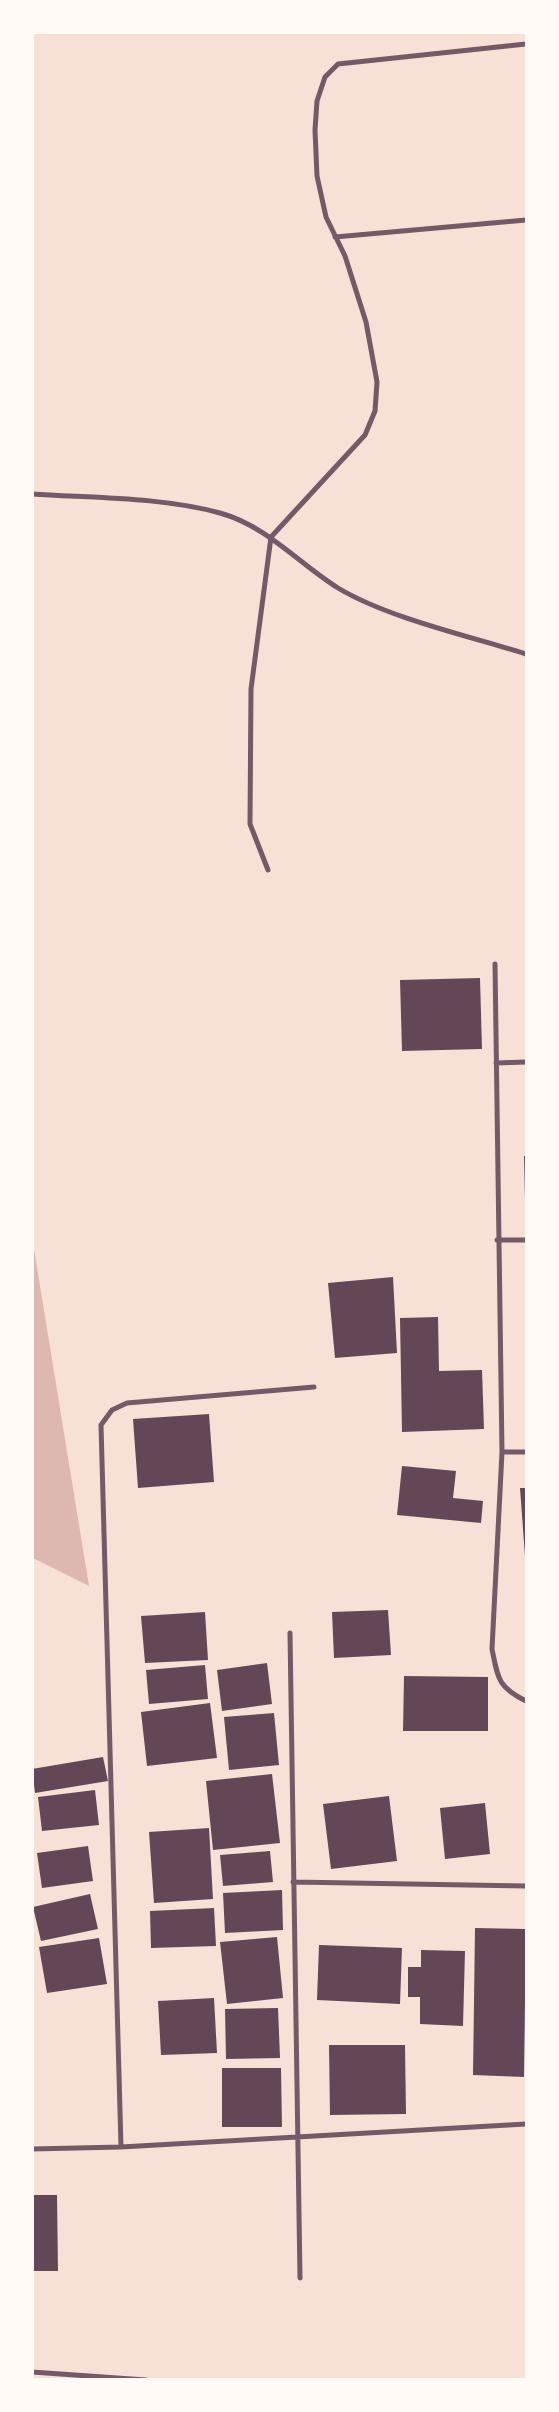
<!DOCTYPE html>
<style>
body{margin:0}
#map{position:relative;width:559px;height:2412px;overflow:hidden;background:#f7e1d7;font-family:"Open Sans",sans-serif}
canvas{display:block}
.frame{position:absolute;inset:0;border:34px solid #fffaf5;pointer-events:none}
</style>
<div id="map">
<canvas width="559" height="2412"></canvas>
<div class="frame"></div>
</div>
<script>
const c = document.querySelector('canvas').getContext('2d');
c.lineJoin = 'round';
function fill(path, color) { c.fillStyle = color; c.fill(path, 'evenodd'); }
function strokePath(path, color, width, dash) { c.strokeStyle = color; c.lineWidth = width; c.lineCap = dash ? 'butt' : 'round'; c.setLineDash(dash || []); c.stroke(path); }
fill(new Path2D(`
 M33,1243L89,1586L33,1558Z`), '#dcb8b0');
fill(new Path2D(`
 M480,978L482,1049L402,1051L400,980Z
 M524,1156H526V1199H525Z
 M393,1277L397,1353L335,1358L328,1283Z
 M438,1317L439,1371L482,1370L484,1429L402,1432L400,1318Z
 M209,1414L214,1482L138,1488L133,1419Z
 M402,1466L456,1471L453,1498L483,1501L481,1523L397,1515Z
 M520,1488H526V1556H525Z
 M388,1610L391,1655L334,1658L332,1612Z
 M205,1612L208,1660L145,1663L141,1616Z
 M267,1663L272,1704L222,1711L217,1670Z
 M205,1665L208,1699L149,1704L146,1670Z
 M404,1676L488,1677V1731H403Z
 M210,1703L217,1758L147,1766L141,1712Z
 M274,1713L279,1765L229,1770L224,1717Z
 M103,1757L108,1781L35,1793L32,1769Z
 M272,1774L280,1843L213,1850L206,1781Z
 M95,1790L99,1825L42,1831L38,1797Z
 M389,1796L397,1861L331,1869L323,1804Z
 M485,1803L490,1854L445,1859L440,1808Z
 M209,1828L213,1899L154,1903L149,1832Z
 M88,1846L93,1881L42,1888L37,1853Z
 M270,1851L273,1882L223,1886L220,1855Z
 M282,1890L283,1930L225,1933L223,1893Z
 M90,1894L98,1929L41,1941L33,1907Z
 M214,1908L216,1946L151,1948L150,1911Z
 M475,1928L526,1929L524,2077L473,2075Z
 M277,1937L283,1998L227,2004L220,1942Z
 M99,1938L107,1984L47,1993L39,1947Z
 M319,1945L402,1948L400,2004L317,2000Z
 M421,1950L465,1951L463,2026L420,2024V1997H408V1967H421Z
 M214,1998L217,2053L161,2055L158,2001Z
 M278,2008L280,2058L226,2059L225,2009Z
 M329,2045H405L406,2114L330,2115Z
 M222,2068H281L282,2127H222Z
 M32,2195H57L58,2271H32Z`), '#644757');
strokePath(new Path2D(`
 M335,237L526,220
 M32,494C93,498 162,497 220,513C267,526 298,563 338,588C388,618 469,636 526,654
 M268,870L250,824L251,689L271,537L365,435L375,411L377,382L366,322L345,256L326,217L317,176L315,130L317,101L325,77L338,64L526,44
 M495,964L502,1452L492,1649C498,1679 498,1687 526,1701
 M496,1063L526,1062
 M497,1240H526
 M502,1452H526
 M290,1633L300,2278
 M293,1882L526,1886
 M121,2147L101,1425L112,1410L127,1403L314,1387
 M32,2149L121,2147L526,2124
 M32,2372L146,2380`), '#755966', 5);
</script>
